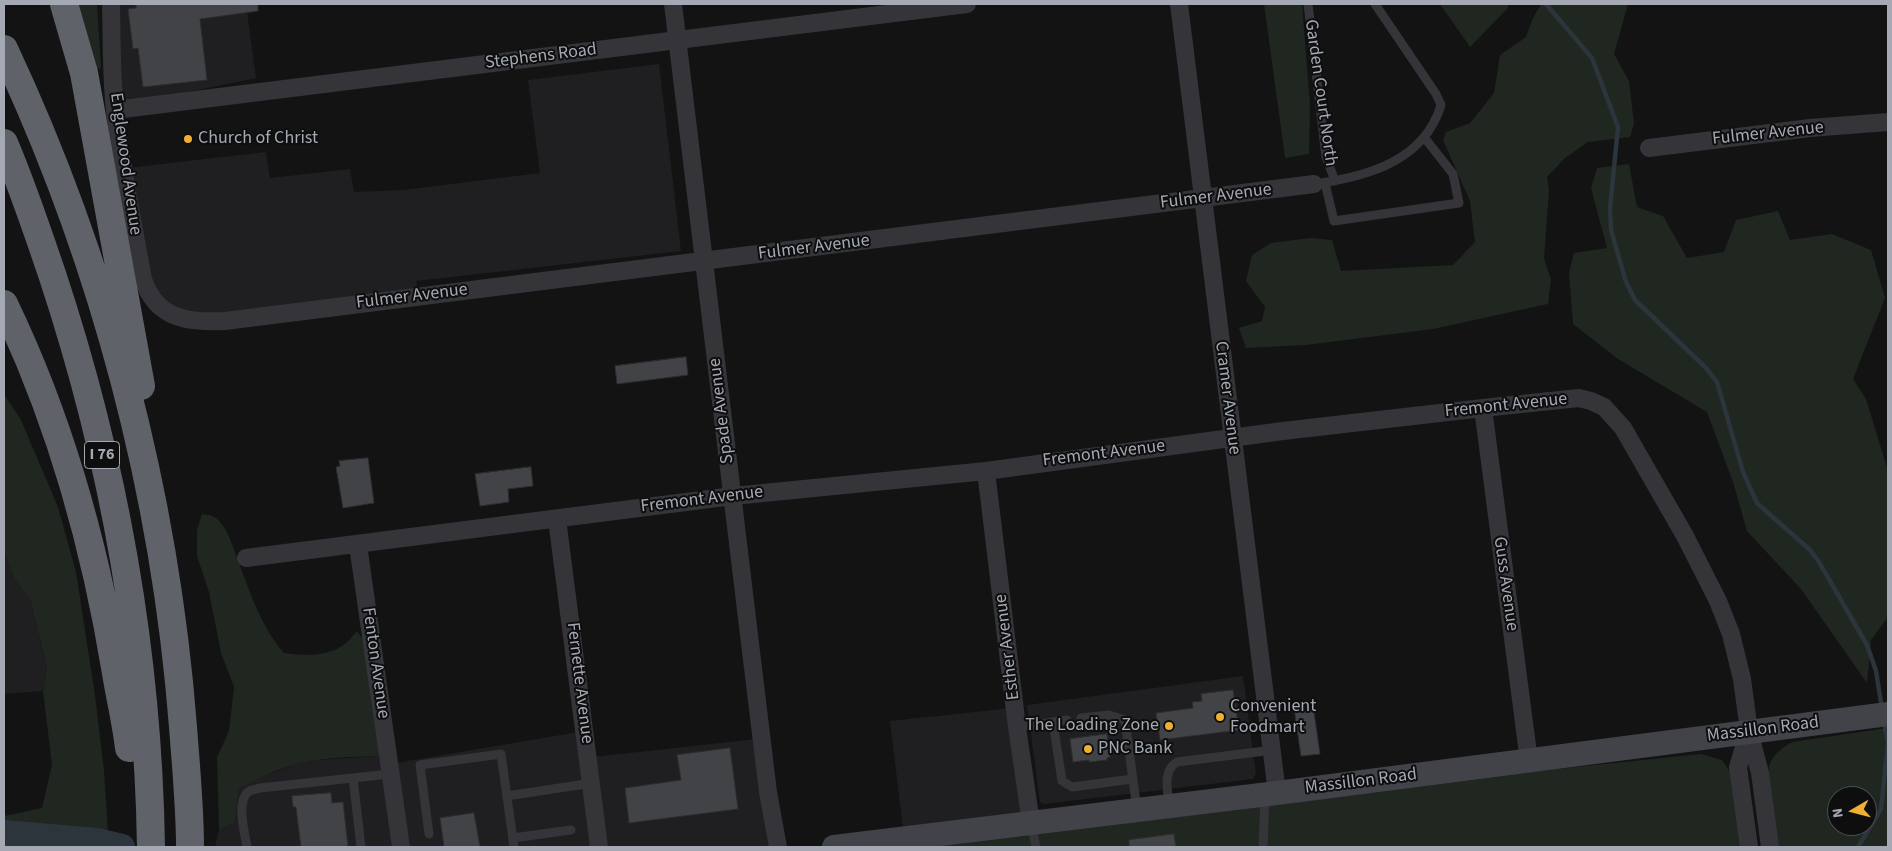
<!DOCTYPE html>
<style>
body{margin:0}
#map{position:relative;width:1892px;height:851px;overflow:hidden;background:#131314;font-family:"Source Sans 3",sans-serif}
canvas{display:block}
.frame{position:absolute;inset:0;border:5px solid #a4a9b4;pointer-events:none}
.north{position:absolute;left:1827px;top:786px;width:50px;height:50px;box-sizing:border-box;background:#0e0e0f;border:1px solid #4a4c51;border-radius:50%;rotate:262deg;font-size:14px;font-weight:700;line-height:20px;text-align:center;color:#a4a9b4}
.north::after{content:'';display:block;margin:auto;width:18px;height:22px;background:#edb032;clip-path:polygon(50% 0,100% 100%,50% 72%,0 100%)}
</style>
<div id="map">
<canvas width="1892" height="851"></canvas>
<div class="frame"></div>
<div class="north">N</div>
</div>
<script>
const c = document.querySelector('canvas').getContext('2d');
c.lineJoin = 'round';
function fill(path, color) { c.fillStyle = color; c.fill(path, 'evenodd'); }
function strokePath(path, color, width, dash) { c.strokeStyle = color; c.lineWidth = width; c.lineCap = dash ? 'butt' : 'round'; c.setLineDash(dash || []); c.stroke(path); }
function label(font, color, halo, rows, align = 'center') {
  c.font = font + ' "Source Sans 3",sans-serif'; c.lineWidth = 4; c.setLineDash([]); c.textBaseline = 'middle'; c.strokeStyle = halo; c.fillStyle = color; for (const [text, x, y, turn = 0] of rows) {
    c.save(); c.translate(x, y); c.rotate((+turn || 0) * Math.PI / 180); c.textAlign = isNaN(turn) ? turn : align; if (halo) c.strokeText(text, 0, 0); c.fillText(text, 0, 0); c.restore();
  }
}
fill(new Path2D(`
 M117,4H246L256,78L120,106Z
 M659,64L681,251L416,281L418,291L188,318L156,296L127,168L266,152L270,178L350,169L354,192L404,190L540,173L528,80Z
 M4,552L15,580L30,599L47,668L43,691L4,694Z
 M1243,676L1256,774L1253,779L1044,804L1040,802L1027,705Z
 M1012,708L1027,821L904,836L890,721Z
 M578,732L595,847H405L396,763Z
 M757,739L774,847H601L592,757Z
 M379,756L394,847H215L219,830L235,822L239,789L256,779L299,763L317,760Z`), '#1f1f21');
fill(new Path2D(`
 M73,4H97L101,68L96,69Z
 M1264,4H1302L1310,105L1309,154L1285,158Z
 M1440,4H1509L1507,9L1470,47Z
 M1541,4H1628L1614,54L1629,81L1634,124L1630,137L1588,142L1565,158L1547,177L1549,191L1544,258L1551,280L1548,304L1433,329L1306,345L1246,348L1239,328L1262,321L1265,307L1246,281L1252,255L1271,243L1310,238L1332,240L1341,271L1453,265L1475,242L1470,201L1443,140L1446,132L1470,123L1494,93L1500,55L1526,37L1533,18Z
 M1629,164L1637,207L1663,216L1687,258L1724,252L1736,220L1778,211L1790,240L1832,234L1871,250L1885,298L1853,379L1866,399L1888,471V617L1871,640L1867,683L1801,589L1747,531L1733,482L1707,412L1618,359L1573,324L1569,273L1574,253L1607,248L1591,188L1597,168Z
 M4,394L21,420L58,507L76,572L95,695L104,771L109,847H4V816L42,808L52,765L43,691L47,668L30,599L15,580L4,552Z
 M202,514C209,515 214,515 219,521C230,532 233,549 239,563C251,595 262,628 284,653C305,656 329,657 346,643C350,640 353,635 357,631L364,641L379,756C353,757 326,757 301,763C280,768 258,778 239,789L235,822L219,830L217,757L229,731L234,687L221,653L209,592L197,556V530Z
 M1888,728V847H1777C1775,828 1764,779 1770,763C1775,753 1783,747 1792,742ZM1837,796H1867V826H1837Z
 M1701,754L1722,760L1732,775L1745,847H919L1237,810L1508,774Z`), '#1f2720');
strokePath(new Path2D(`
 M1546,4L1592,58L1618,127L1610,208L1611,230L1626,282L1635,300L1705,367L1717,382L1743,472L1757,503L1810,550L1819,562L1867,645L1876,671L1882,709
 M1858,847L1881,809L1888,744L1884,721`), '#2c353c', 4.5);
strokePath(new Path2D(`
 M4,833L97,841L122,847`), '#2c353c', 26);
const building = new Path2D(`
 M136,4H258V11L200,19L207,80L143,87L138,48L133,49L128,9L136,8Z
 M686,357L688,375L617,384L615,366Z
 M368,458L374,503L343,508L336,467L340,466L339,461Z
 M531,467L533,486L508,489L509,502L480,506L475,474Z
 M1233,690L1239,730L1160,740L1156,713L1193,708L1192,702L1202,701L1201,694Z
 M1313,705L1320,754L1301,756L1294,708Z
 M1107,734L1110,757L1107,758V760L1089,762V760L1073,762L1070,739Z
 M730,748L738,809L629,823L625,788L681,780L677,755Z
 M331,793L332,803L343,802L348,847H301L296,807H293L292,796Z
 M474,813L480,847H444L440,818Z
 M1174,834L1176,847H1129V840Z`);
fill(building, '#424347');
strokePath(building, '#2d2d30', 1);
strokePath(new Path2D(`
 M1308,4L1326,157L1335,181
 M1325,183L1334,221L1459,203L1453,174L1424,137
 M1314,184C1365,177 1424,162 1441,105L1436,94L1375,4
 M1081,718L1109,715L1125,720L1137,810
 M1053,722L1062,781L1072,787L1133,779
 M1017,727L1067,720
 M353,778L361,847
 M507,796L592,783
 M1169,806C1168,791 1162,771 1177,762L1273,750
 M1031,823L1036,847
 M429,834L420,765L501,754L514,847
 M513,838L571,830
 M247,847C245,834 236,802 248,792C251,790 257,789 260,788L390,774
 M1263,847L1265,795`), '#343439', 9);
strokePath(new Path2D(`
 M111,4C112,39 111,75 115,110C121,167 133,223 143,279C156,319 188,323 225,321L1314,184
 M673,4L757,701L768,792L778,847
 M1179,4L1277,793
 M115,110L967,4
 M1649,148L1810,128L1888,122
 M1483,408L1529,761
 M986,471L1017,727L1031,823
 M557,519L599,847
 M358,545L401,847
 M246,558L733,496L986,471L1283,431L1483,408L1579,398L1591,401L1604,407L1623,428L1685,536L1718,601L1731,634L1742,679L1749,731L1760,773L1770,847
 M1749,847L1738,767L1749,731`), '#343439', 18);
strokePath(new Path2D(`
 M834,847L1277,793L1888,714`), '#424349', 24);
strokePath(new Path2D(`
 M64,4L84,73L141,386
 M4,49C104,262 165,493 183,727C186,767 190,807 190,847
 M4,143C22,185 37,230 52,274C113,458 148,653 151,847
 M4,304C60,420 95,545 116,673C120,698 126,722 129,748`), '#60626a', 28);
for (const [x, y, r, color] of [
 [188,139,5,"#edb032"],
 [1220,717,5,"#edb032"],
 [1169,726,5,"#edb032"],
 [1088,749,5,"#edb032"]
]) { const dot = new Path2D(); dot.arc(x, y, r, 0, 2 * Math.PI); c.fillStyle = color; c.fill(dot); strokePath(dot, '#0e0e0f', 2); }
for (const [x, y, w] of [
 [102,455,35]
]) { const box = new Path2D(); box.roundRect(x - w / 2, y - 13.5, w, 27, 4); c.fillStyle = '#0e0e0f'; c.fill(box); strokePath(box, '#a4a9b4', 1); }
label('bold 16px', '#a4a9b4', null, [
 ["I 76",102,455]
]);
label('18px', '#a4a9b4', '#0e0e0f', [
 ["Stephens Road",541,57,-7],
 ["Garden Court North",1320,93,82],
 ["Fulmer Avenue",1768,134,-6],
 ["Englewood Avenue",125,164,82],
 ["Fulmer Avenue",1216,197,-7],
 ["Fulmer Avenue",814,248,-7],
 ["Fulmer Avenue",412,297,-7],
 ["Cramer Avenue",1227,398,83],
 ["Fremont Avenue",1506,406,-6],
 ["Spade Avenue",722,411,-97],
 ["Fremont Avenue",1104,454,-7],
 ["Fremont Avenue",702,500,-7],
 ["Guss Avenue",1505,584,82],
 ["Esther Avenue",1008,647,-97],
 ["Fenton Avenue",375,663,82],
 ["Fernette Avenue",579,683,83],
 ["Massillon Road",1763,730,-7],
 ["Massillon Road",1361,782,-7]
]);
label('18px', '#a4a9b4', '#0e0e0f', [
 ["Church of Christ",198,139],
 ["Convenient",1230,707],
 ["Foodmart",1230,728],
 ["The Loading Zone",1159,726,"right"],
 ["PNC Bank",1098,749]
], 'left');
</script>
